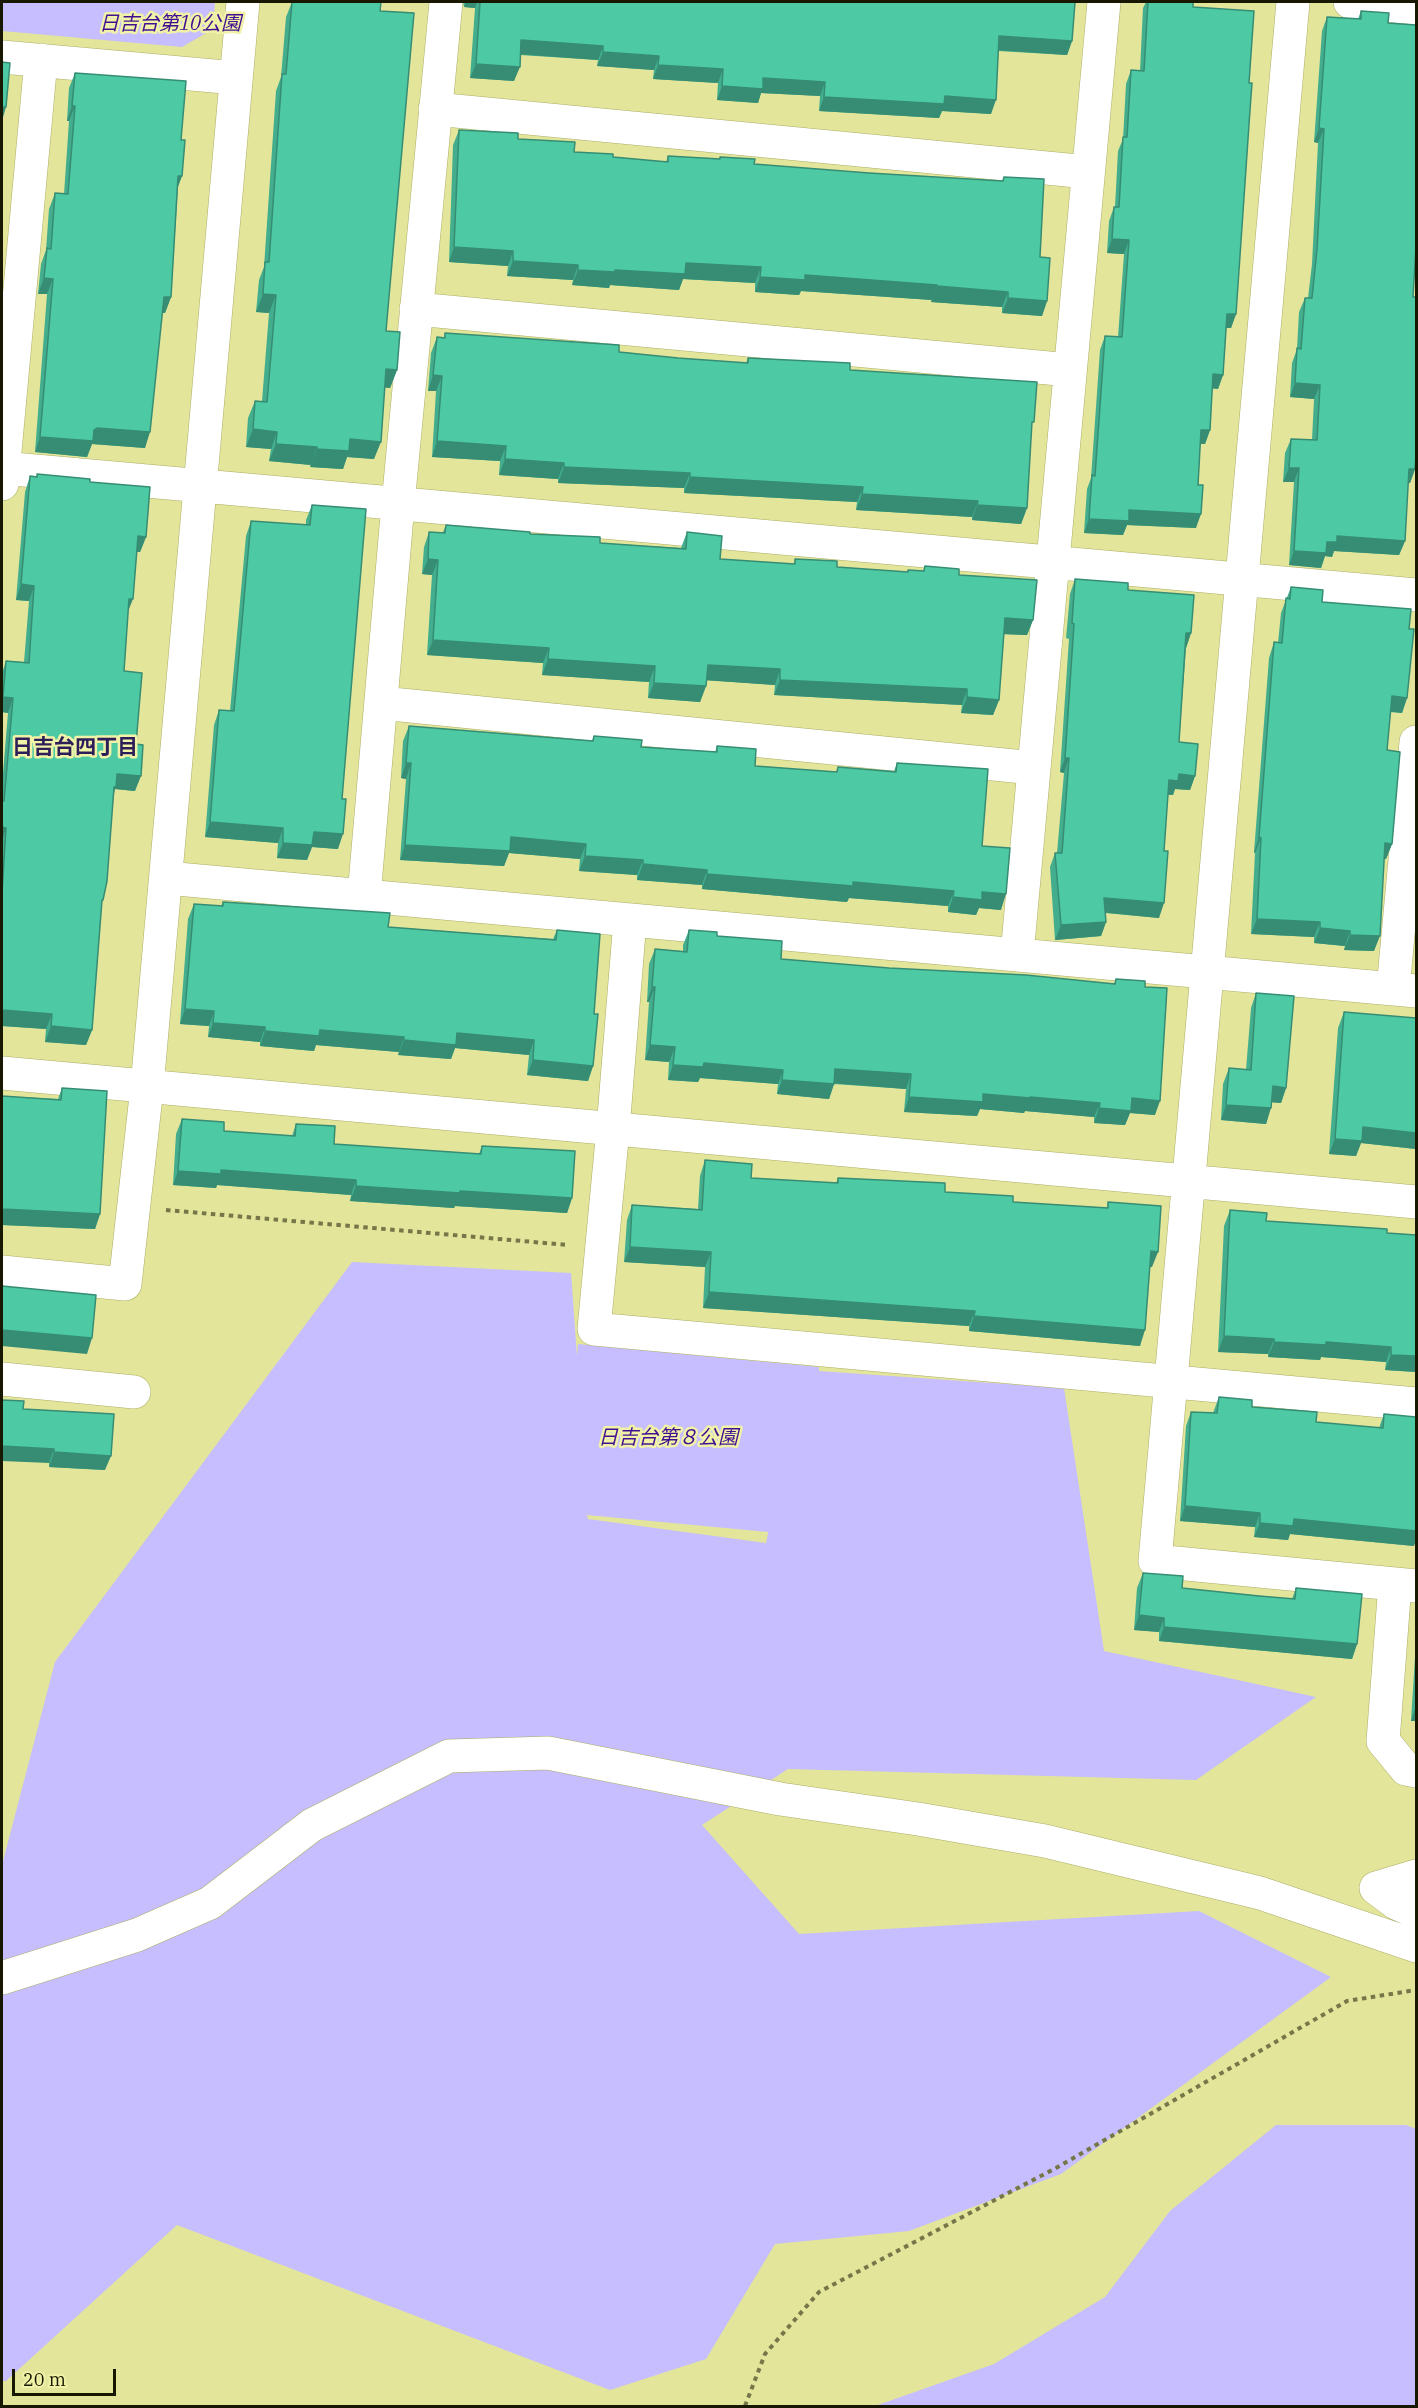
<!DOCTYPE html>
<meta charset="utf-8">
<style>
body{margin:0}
#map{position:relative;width:1418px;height:2408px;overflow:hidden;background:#e3e59b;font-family:"IBM Plex Serif",serif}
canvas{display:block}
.frame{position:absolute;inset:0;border:3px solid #181800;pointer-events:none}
.scale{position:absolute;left:12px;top:2369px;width:104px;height:27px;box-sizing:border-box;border:3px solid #181800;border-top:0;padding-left:8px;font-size:18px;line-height:21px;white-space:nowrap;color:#181800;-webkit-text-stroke:4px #f0f2a8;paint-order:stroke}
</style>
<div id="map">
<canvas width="1418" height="2408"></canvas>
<div class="frame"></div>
<div class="scale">20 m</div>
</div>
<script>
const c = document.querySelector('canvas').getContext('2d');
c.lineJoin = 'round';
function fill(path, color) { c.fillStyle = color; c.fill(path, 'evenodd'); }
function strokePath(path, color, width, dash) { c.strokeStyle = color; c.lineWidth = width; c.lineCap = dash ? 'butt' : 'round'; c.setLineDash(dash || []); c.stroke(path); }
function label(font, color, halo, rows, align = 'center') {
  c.font = font + ' "IBM Plex Serif","Noto Sans JP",serif'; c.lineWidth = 5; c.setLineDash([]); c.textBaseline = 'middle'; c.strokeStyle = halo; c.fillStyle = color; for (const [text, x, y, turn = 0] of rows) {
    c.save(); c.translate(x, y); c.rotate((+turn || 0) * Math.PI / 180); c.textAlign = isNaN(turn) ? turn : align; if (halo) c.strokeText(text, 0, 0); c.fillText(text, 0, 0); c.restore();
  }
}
fill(new Path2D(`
 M2,2H215L213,29L182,47L2,31Z
 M352,1262L571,1273L577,1356L578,1344L819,1367V1371L1064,1388L1104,1651L1316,1697L1196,1780L788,1769L702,1825L799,1934L1199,1911L1331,1977L1061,2174L909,2231L775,2244L706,2359L610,2390L177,2225L6,2381H2V1865L55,1662ZM587,1515L768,1532V1533L766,1543L588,1519Z
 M1276,2125H1406L1416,2129V2406H875L994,2364L1105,2297L1170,2211Z`), '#c6beff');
const minor = new Path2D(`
 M1293,2L1155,1561L1416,1586
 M1350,2L1416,8
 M2,57L236,78
 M435,109L1088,172
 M416,309L1070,370
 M2,468L1416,595
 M2,484L41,60
 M381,703L1034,768
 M166,878L1416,991
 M364,896L398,504L446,2
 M630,920L613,1129L594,1329L1416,1404
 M1017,955L1104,2
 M1393,989L1416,742
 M2,1073L1416,1202
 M2,1272L125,1284L147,1087L243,2
 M2,1379L134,1392
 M1395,1584L1383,1741L1406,1769L1416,1771
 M1416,1876L1376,1888L1396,1903L1416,1912
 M2,1978L137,1935L210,1903L312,1825L449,1756L548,1753L780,1799L918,1819L1045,1841L1260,1893L1416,1946`);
strokePath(minor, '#acae66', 34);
strokePath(new Path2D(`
 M166,1210L568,1245
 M745,2406L765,2354L819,2292L1056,2168L1347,2001L1416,1990`), '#767748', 4, [4.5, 4.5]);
strokePath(minor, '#fff', 33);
fill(new Path2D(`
 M292,2H381L380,11L386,331L397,370L390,388L384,387L374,459L347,457L343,469L310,467L311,465L269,461L271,449L246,447L248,418L255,401H262L269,313L256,312L259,280L264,267L276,91L281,77L286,17Z
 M463,2H1075L1072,41L1067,55L998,51L991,114L942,111L939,118L819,111L820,96L761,93L758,103L717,100L718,83L653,79L654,70L597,66L598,60L520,55L514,81L470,78L475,8L464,7Z
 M1146,2H1193V7L1236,314L1231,328H1226L1223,375L1218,389L1212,388L1210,430L1205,444H1200L1196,528L1127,525L1123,535L1084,533L1087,489L1091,478L1100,350L1105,336L1118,337L1124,254L1107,253L1109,221L1114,207H1115L1118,151L1123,139L1126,84L1131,70L1140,71L1143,8Z
 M1361,11L1388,23L1413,297L1415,469L1410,483H1408L1405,541L1399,555L1334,551L1332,557L1325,556L1321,568L1289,565L1294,482H1283L1285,453L1291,439L1312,440L1314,399L1290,397L1292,363L1297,349L1299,312L1305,298H1308L1312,264L1318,143L1314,142L1322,31L1327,17L1358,19Z
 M75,73L181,140L182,176L178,187L171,297L165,313H162L145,448L92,444L87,457L35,452L47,294H38L41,264L46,250L49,209L55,193L64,194L69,121H67L69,88Z
 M459,130L518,139L574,152L613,157L666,162L668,156L720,159V157L754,164L869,173L1002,181L1004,177L1040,257L1047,301L1042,316L1002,313V307L931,302L932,300L801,291L799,295L755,292V283L683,279L679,290L610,285L609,288L572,285L573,280L507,276L508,266L449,262L453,145Z
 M445,333L678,358L746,363L748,358L850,370L1031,432L1027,508L1021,524L972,520V517L856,510L857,502L684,493V488L558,483V479L499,475L500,461L432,457L436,391H428L431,353L437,337L444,338Z
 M37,474L90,482L146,537L140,552H137L128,612L124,671L136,744L135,791L115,789L114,794L101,906L92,1030L86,1045L45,1042L46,1029L2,1026V785L8,713L2,712V673L6,661L24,662L29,601L16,600L25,492L30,476L37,477Z
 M312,505L338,849L312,847L307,860L277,858L278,843L205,837L214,725L219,710L230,711L246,536L251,521L306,525V520Z
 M446,525L530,534L600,543L681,548L687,532L720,559L794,564L795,559L837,567L907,572L908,570L923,571L925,566L959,575L1033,620L1027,635L1004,634L999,700L993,715L961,713L962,705L774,695L775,685L706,680V686L700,702L648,698L649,682L542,675L543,663L427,655L432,575L422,574L424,547L429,532H443Z
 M1075,579L1128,590L1191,633L1186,648L1179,742L1195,776L1190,790L1175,789L1173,795H1168L1159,918L1105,913L1106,922L1101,936L1055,940L1050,867L1055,853H1057L1064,773L1060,772L1069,639L1066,638L1070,594Z
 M1291,587L1322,602L1409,629L1407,698L1402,713L1390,712L1387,750L1392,844L1386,859L1384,858L1374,951L1344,950L1345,946L1314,943V937L1251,934L1255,853L1254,852L1269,658L1274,642L1278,643L1281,613Z
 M409,726L592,741L594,736L641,747L715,752L717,746L755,766L836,772L838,767L894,771L897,763L982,846L1001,910L979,908L976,915L948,912V906L849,898L847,902L702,889V885L637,880V875L579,871L580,859L509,853L504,866L400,860L406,779L401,778L403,741Z
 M223,902L388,927L553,939L557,930L594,1014L593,1066L588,1081L527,1075L529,1055L455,1048L451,1059L398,1055L399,1052L316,1045L314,1051L260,1046V1042L208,1037L209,1026L180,1024L188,919L194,904L221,906Z
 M689,930L717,936L781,959L889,968L1114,984L1116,979L1145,987L1155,1115L1130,1113L1125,1125L1094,1123V1117L1025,1111L1024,1113L980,1109L977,1116L904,1112L906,1089L834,1084L829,1099L777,1094L778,1084L700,1078L698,1082L668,1080L669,1062L645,1060L649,1002H647L649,964L655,949L683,951V945Z
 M1256,993L1286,1088L1281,1103L1272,1102L1266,1124L1221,1120L1223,1084L1229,1068L1246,1070L1251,1008Z
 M1344,1012L1416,1018V1149L1361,1143L1356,1156L1329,1154L1338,1028Z
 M62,1088L100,1214L95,1229L2,1225V1096L58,1099Z
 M182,1119L224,1131L292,1136L296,1124L334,1144L479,1154L482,1146L572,1198L567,1213L455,1206L454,1208L350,1201L351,1195L217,1185L216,1188L173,1185L176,1134Z
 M705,1160L751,1178L836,1183L838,1178L945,1192L1013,1202L1107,1208L1108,1202L1152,1267H1150L1140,1346L969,1331V1326L703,1308L705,1267L624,1262L627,1220L632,1205L698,1209L700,1176Z
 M1230,1210L1266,1221L1387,1233L1416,1235V1372L1385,1370L1386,1362L1321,1357L1320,1360L1268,1357V1354L1218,1352L1224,1226Z
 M1219,1397L1252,1407L1316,1422L1379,1428L1384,1414L1414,1546L1290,1534L1288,1540L1254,1537L1255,1527L1180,1521L1186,1426L1191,1412L1213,1413Z
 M23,1409L105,1470L49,1467V1463Z
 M1143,1573L1182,1588L1292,1599L1296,1588L1357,1644L1352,1659L1159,1641V1632L1134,1630L1137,1588Z
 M1416,1641V1721H1411Z`), '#42ae8d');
fill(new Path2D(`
 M466,2H477L475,8L464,7Z
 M999,36L1072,41L1067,55L994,50Z
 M521,40L603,46L598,60L516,54Z
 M603,52L659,56L654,70L597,66Z
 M476,64L520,67L514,81L470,78Z
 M658,65L723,69L718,83L653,79Z
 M763,78L825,82L820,96L761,93L758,103L717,100L722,86Z
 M945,96L996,100L991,114L942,111L939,118L819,111L824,97Z
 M72,106H75L69,121H67Z
 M2,107H6L2,121Z
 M1319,128L1324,129L1318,143L1314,142Z
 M178,176H182L176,191Z
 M1112,239L1129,240L1124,254L1107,253Z
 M454,247L513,251L508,266L449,262Z
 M513,261L578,265L573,280L507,276Z
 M686,263L761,267L755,283L683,279L679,290L610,285L609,288L572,285L578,270H615Z
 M805,275L937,285L932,300L801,291L799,295L755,292L760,277Z
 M44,278L53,279L47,294H38Z
 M937,286L1008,292L1002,307L931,302Z
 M263,294L276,295L269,313L256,312Z
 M164,297H171L165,313L158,312Z
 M1008,298L1047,301L1042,316L1002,313Z
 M1227,314H1236L1231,328H1222Z
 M386,369L397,370L390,388L379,387Z
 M1213,374L1223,375L1218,389L1208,388Z
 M433,375L442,376L436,391H428Z
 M1295,383L1320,385L1314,399L1290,397Z
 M97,428L150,432L145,448L92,444L87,457L35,452L40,437L94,430Z
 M253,429L277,432L271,449L246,447Z
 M1201,430H1210L1205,444H1196Z
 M350,439L381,442L374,459L347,457L343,469L310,467L317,449Z
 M437,441L506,446L500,461L432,457Z
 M276,444L317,447L311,465L269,461Z
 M505,459L564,463L558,479L499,475Z
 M564,467L690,473L684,488L558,483Z
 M1289,468H1299L1294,482H1283Z
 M1409,469H1415L1410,483H1404Z
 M690,477L863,487L857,502L684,493Z
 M862,494L978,501L972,517L856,510Z
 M977,505L1027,508L1021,524L972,520Z
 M1129,510L1201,514L1196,528L1127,525L1123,535L1084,533L1089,519Z
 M138,536L146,537L140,552L133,551Z
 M1337,536L1405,541L1399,555L1334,551L1332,557L1325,556L1321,568L1289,565L1294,551L1327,542Z
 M428,559L438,560L432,575L422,574Z
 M21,584L34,586L29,601L16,600Z
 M129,599H133L127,614Z
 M1005,618L1033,620L1027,635L999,634Z
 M1186,633H1191L1186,648Z
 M433,640L549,648L543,663L427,655Z
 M548,659L655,666L649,682L542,675Z
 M708,665L780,669L775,685L702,680Z
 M780,680L967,689L962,705L774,695Z
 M654,683L706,686L700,702L648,698Z
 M1392,696L1407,698L1402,713L1386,711Z
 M3,697L13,698L8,713L2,712V701Z
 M967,697L999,700L993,715L961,713Z
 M1065,758H1069L1064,773L1060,772Z
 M406,763H411L406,779L401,778Z
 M117,774L141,776L135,791L115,789L110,802Z
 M1179,774L1195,776L1190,790L1175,789L1173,795L1164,794L1169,780Z
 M210,822L283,828L278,843L205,837Z
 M2,827L6,828L2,841Z
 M314,832L343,834L338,849L312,847L307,860L277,858L283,843Z
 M511,837L586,844L580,859L509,853L504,866L400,860L405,845Z
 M1259,837L1261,838L1255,853L1254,852Z
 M1385,843L1392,844L1386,859L1380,858Z
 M585,856L643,860L637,875L579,871Z
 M643,864L707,870L702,885L637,880Z
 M707,874L853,882L954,891L948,906L849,898L847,902L702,889Z
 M982,892L1006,894L1001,910L979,908L976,915L948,912L953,897Z
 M1104,898L1164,903L1159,918L1099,912Z
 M1257,919L1320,922L1314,937L1251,934Z
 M1106,922L1101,936L1055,940L1061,925Z
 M1320,928L1350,931L1345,946L1314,943Z
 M1350,935L1380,936L1374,951L1344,950Z
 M652,987H655L649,1002H647Z
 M185,1009L214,1011L209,1026L180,1024Z
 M2,1010L52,1014L46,1029L2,1026Z
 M213,1023L265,1027L260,1042L208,1037Z
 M51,1026L92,1030L86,1045L45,1042Z
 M320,1030L404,1037L399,1052L316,1045L314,1051L260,1046L265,1031Z
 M457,1033L534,1040L529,1055L455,1048L451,1059L398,1055L404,1040Z
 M650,1045L675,1047L669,1062L645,1060Z
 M533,1060L593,1066L588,1081L527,1075Z
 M704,1063L783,1070L778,1084L700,1078L698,1082L668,1080L673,1065Z
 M835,1069L911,1074L906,1089L830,1083Z
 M782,1080L834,1084L829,1099L777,1094Z
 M1273,1086L1286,1088L1281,1103L1267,1102Z
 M983,1094L1030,1097L1100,1103L1094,1117L1025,1111L1024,1113L980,1109L977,1116L904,1112L909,1097Z
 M1132,1098L1160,1101L1155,1115L1130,1113L1125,1125L1094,1123L1099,1108Z
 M1226,1105L1271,1108L1266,1124L1221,1120Z
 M1363,1127L1416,1133V1149L1361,1143L1356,1156L1329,1154L1335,1139Z
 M221,1170L356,1180L351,1195L217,1185L216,1188L173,1185L178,1171Z
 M356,1186L460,1191L572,1198L567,1213L455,1206L454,1208L350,1201Z
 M2,1209L100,1214L95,1229L2,1225Z
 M630,1247L711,1252L705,1267L624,1262Z
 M1151,1251L1158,1252L1152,1267H1146Z
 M709,1292L975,1311L969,1326L703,1308Z
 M974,1316L1145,1330L1140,1346L969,1331Z
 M2,1330L92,1338L87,1354L2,1346Z
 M1224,1336L1274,1339L1268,1354L1218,1352Z
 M1274,1342H1326L1391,1347L1386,1362L1321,1357L1320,1360L1268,1357Z
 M1391,1355L1416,1356V1372L1385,1370Z
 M2,1446L54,1449L49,1463L2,1461Z
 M54,1452L111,1456L105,1470L49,1467Z
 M1185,1506L1260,1513L1255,1527L1180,1521Z
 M1294,1519L1416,1531V1540L1414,1546L1290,1534L1288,1540L1254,1537L1260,1523Z
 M1139,1615L1164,1618L1159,1632L1134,1630Z
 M1164,1627L1357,1644L1352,1659L1159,1641Z
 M1416,1706V1721H1411Z`), '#368d73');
const building = new Path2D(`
 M292,2H381L380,11L414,13L386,331L400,332L397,370L386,369L381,442L350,439L349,451L317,449V447L276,444L277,432L253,429L255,401L267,402L276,295L263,294L265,262H269L282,74H286Z
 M480,2H1075L1072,41L999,36L996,100L945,96L944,104L824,97L825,82L763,78V89L722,86L723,69L658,65L659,56L603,52V46L521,40L520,67L476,64Z
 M1148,2H1193V7L1254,11L1249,83H1252L1250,110L1236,314H1227L1223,375L1213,374L1210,430H1201L1198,485H1203L1201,514L1129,510V521L1089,519L1092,475L1095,476L1105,336L1122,337L1129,240L1112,239L1114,207H1119L1123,137H1127L1131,70L1144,71Z
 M1361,11L1389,13L1388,23L1416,25V246L1413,297H1416V455L1415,469H1409L1405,541L1337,536V542H1327L1326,553L1294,551L1299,468H1289L1291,439L1317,440L1320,385L1295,383L1297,348L1301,349L1305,298H1312L1317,249L1324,129L1319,128L1327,17L1361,19Z
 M2,62L10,63L6,107H2Z
 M75,73L186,81L181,140H185L182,176H178L171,297H164L150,432L97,428L94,430L93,441L40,437L53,279L44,278L47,248L51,249L55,193L68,194L75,106H72Z
 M459,130L518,133V139L575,142L574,152L613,154V157L668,162V156L720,159V157L755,159L754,164L869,173L1003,181L1004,177L1044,179L1040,257L1050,258L1047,301L1008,298V292L937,286V285L805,275V280L760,277L761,267L686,263L685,274L615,270V272L578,270V265L513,261V251L454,247Z
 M445,333L619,345V352L678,358L748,363V358L850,363V370L1037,382L1034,422H1032L1027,508L977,505L978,501L862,494L863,487L690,477V473L564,467V463L505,459L506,446L437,441L442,376L433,375L437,337L445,338Z
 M37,474L90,479V482L150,487L146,537L138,536L133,599H129L124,671L142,673L136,744L143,745L141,776L117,774L116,787H114L107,881L103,900H102L92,1030L51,1026L52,1014L2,1010V893L6,828L2,827V801H4L13,698L3,697L6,661L29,663L34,586L21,584L30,476L37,477Z
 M312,505L366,509L342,799H346L343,834L314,832L312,845L283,843V828L210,822L219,710L234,711L251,521L310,525Z
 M446,525L530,532V534L600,537V543L686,549L687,532L722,536L720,559L795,564V559L837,561V567L908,572V570L924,571L925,566L959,569V575L1037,580L1033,620L1005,618L999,700L967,697V689L780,680V669L708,665L706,686L654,683L655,666L548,659L549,648L433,640L438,560L428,559L429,532L445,533Z
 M1075,579L1128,583V590L1194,595L1191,633H1186L1179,742L1198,744L1195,776L1179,774L1178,781L1169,780L1164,851H1168L1164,903L1104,898L1106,922L1061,925L1055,853H1062L1069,758H1065L1074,624L1072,623Z
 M1291,587L1323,590L1322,602L1411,609L1409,629H1414L1407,698L1392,696L1387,750L1400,752L1392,844L1385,843L1380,936L1350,935V931L1320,928V922L1257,919L1261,838L1259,837L1274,642L1282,643L1286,598L1290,599Z
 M409,726L593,741L594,736L642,740L641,747L717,752V746L756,749L755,766L837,772L838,767L896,772L897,763L988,769L982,846L1010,848L1006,894L982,892V900L953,897L954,891L853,882V886L707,874V870L643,864V860L585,856L586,844L511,837L510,851L405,845L411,763H406Z
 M223,902L390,913L388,927L556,940L557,930L600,934L594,1014H598L593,1066L533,1060L534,1040L457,1033L456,1045L404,1040V1037L320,1030L319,1036L265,1031V1027L213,1023L214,1011L185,1009L194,904L223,906Z
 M689,930L717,932V936L782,941L781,959L889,968L1026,975L1115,984L1116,979L1145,981V987L1167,988L1160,1101L1132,1098L1131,1111L1099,1108L1100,1103L1030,1097V1098L983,1094V1102L909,1097L911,1074L835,1069L834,1084L782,1080L783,1070L704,1063L703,1067L673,1065L675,1047L650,1045L655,987H652L655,949L687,952Z
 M1256,993L1294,996L1286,1088L1273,1086L1271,1108L1226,1105L1229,1068L1251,1070Z
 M1344,1012L1416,1018V1133L1363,1127L1362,1141L1335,1139Z
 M62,1088L107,1091L100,1214L2,1209V1096L61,1100Z
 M182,1119L224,1122V1131L295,1136L296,1124L335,1126L334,1144L481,1154L482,1146L575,1151L572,1198L460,1191V1193L356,1186V1180L221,1170V1174L178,1171Z
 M705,1160L752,1164L751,1178L838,1183V1178L945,1183V1192L1013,1196V1202L1108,1208V1202L1161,1206L1158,1252L1151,1251L1145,1330L974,1316L975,1311L709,1292L711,1252L630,1247L632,1205L702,1210Z
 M1230,1210L1267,1213L1266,1221L1387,1229V1233L1416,1235V1356L1391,1355V1347L1326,1342V1345L1274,1342V1339L1224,1336Z
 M2,1286L96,1295L92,1338L2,1330Z
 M1219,1397L1252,1400V1407L1317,1412L1316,1422L1383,1428L1384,1414L1416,1417V1531L1294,1519L1293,1526L1260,1523V1513L1185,1506L1191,1412L1217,1413Z
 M2,1400L24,1401L23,1409L114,1414L111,1456L54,1452V1449L2,1446Z
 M1143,1573L1183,1576L1182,1588L1259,1596L1295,1599L1296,1588L1362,1594L1357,1644L1164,1627V1618L1139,1615Z`);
fill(building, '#4dcaa4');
strokePath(building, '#368d73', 1.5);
label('italic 20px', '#411092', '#f0f2a8', [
 ["日吉台第10公園",170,24],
 ["日吉台第８公園",668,1438]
]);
label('bold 21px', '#2c1e58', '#f0f2a8', [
 ["日吉台四丁目",75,748]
]);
</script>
